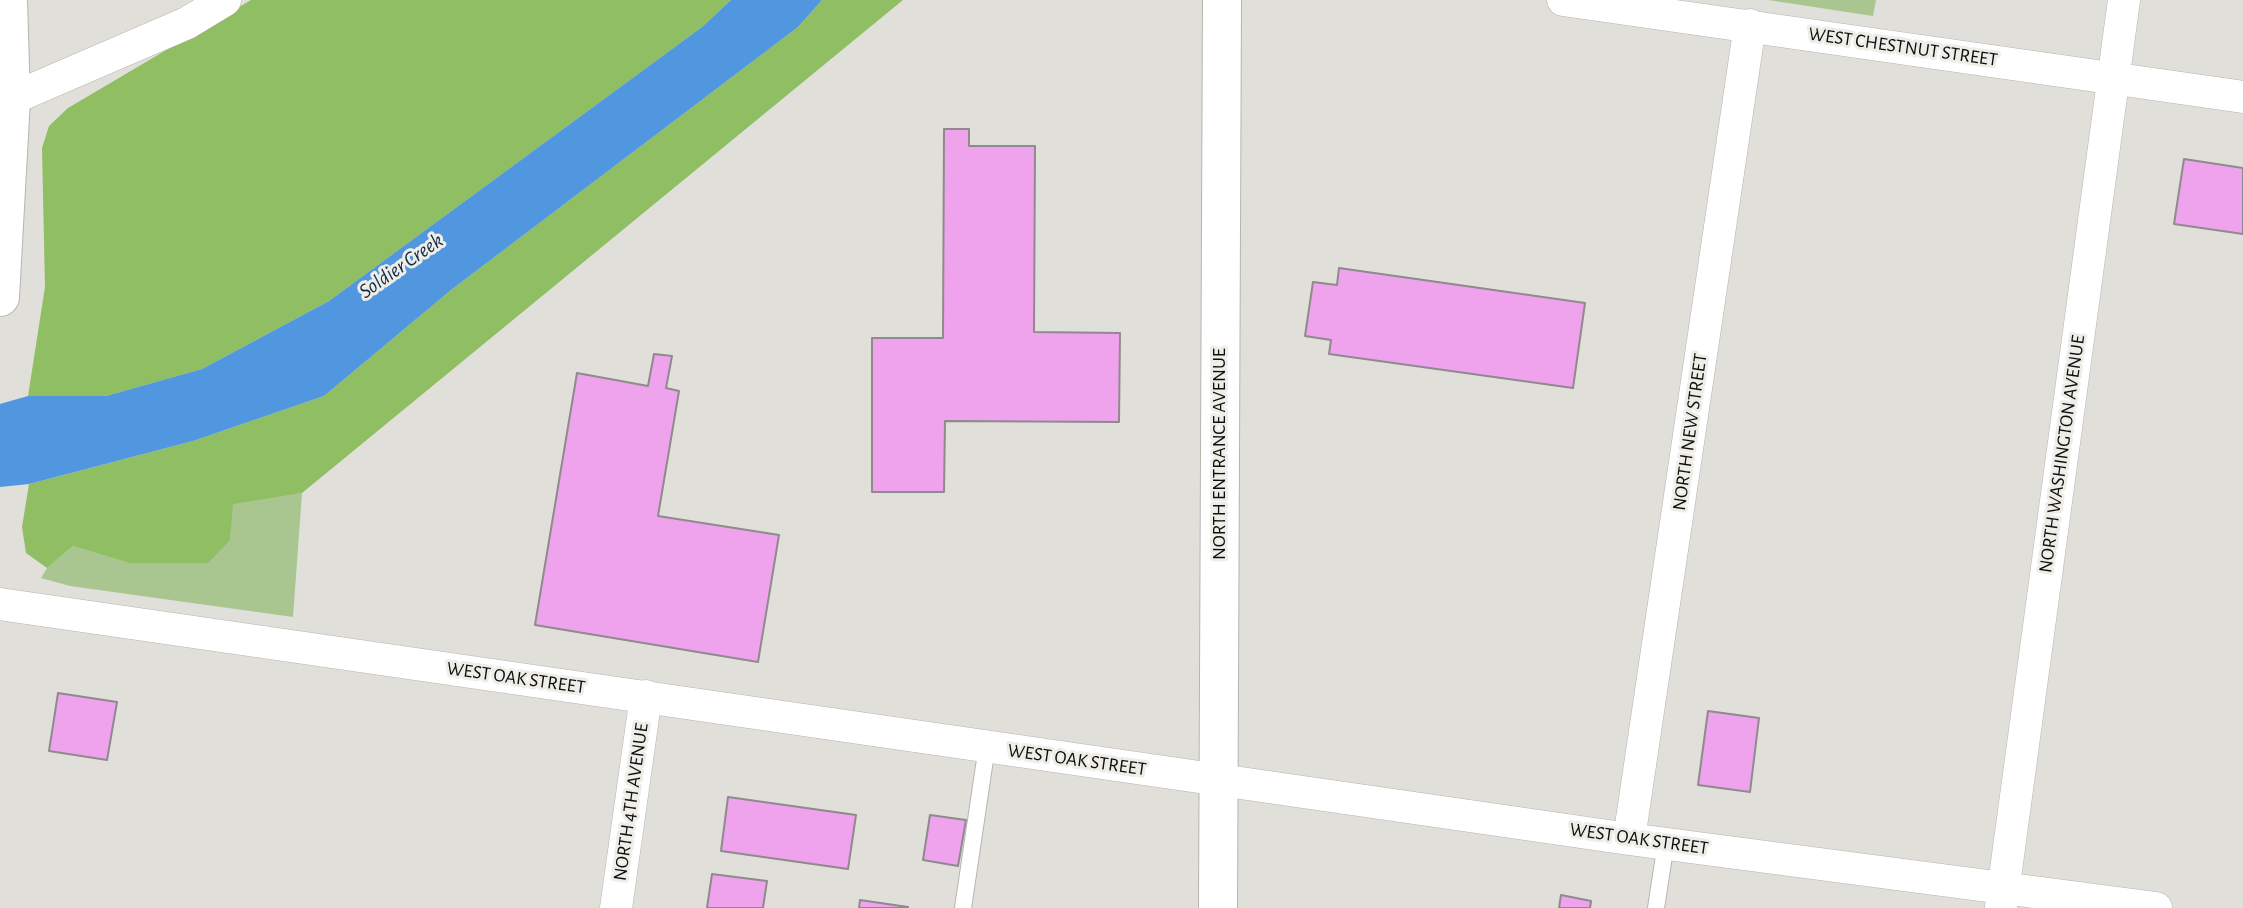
<!DOCTYPE html>
<style>
body{margin:0}
canvas{display:block;background:#e0dfda}
</style>
<canvas width="2243" height="908"></canvas>
<script>
const c = document.querySelector('canvas').getContext('2d');
c.lineJoin = 'round';
function fill(path, color) { c.fillStyle = color; c.fill(path, 'evenodd'); }
function strokePath(path, color, width, dash) { c.strokeStyle = color; c.lineWidth = width; c.lineCap = dash ? 'butt' : 'round'; c.setLineDash(dash || []); c.stroke(path); }
function label(font, color, halo, rows, align = 'center') {
  c.font = font + ' "Alegreya Sans",sans-serif'; c.lineWidth = 6; c.setLineDash([]); c.textBaseline = 'middle'; c.strokeStyle = halo; c.fillStyle = color; for (const [text, x, y, turn = 0] of rows) {
    c.save(); c.translate(x, y); c.rotate((+turn || 0) * Math.PI / 180); c.textAlign = isNaN(turn) ? turn : align; if (halo) c.strokeText(text, 0, 0); c.fillText(text, 0, 0); c.restore();
  }
}
fill(new Path2D(`
 M1768,0H1876L1873,16Z
 M302,493L293,617L70,586L41,578L47,568L73,546L129,563L230,540L232,503Z`), '#a9c690');
fill(new Path2D(`
 M251,0H731L702,27L329,301L202,369L106,396H28L45,287L42,148L49,126L68,108Z
 M822,0H903L302,493L233,504L230,540L208,563H129L73,546L47,568L26,553L22,527L29,484L193,441L324,396L451,290L798,27Z`), '#90be63');
fill(new Path2D(`
 M731,0H822L798,27L451,290L324,396L193,441L29,484L0,487V404L28,396H106L202,369L329,301L702,27Z`), '#5097df');
const building = new Path2D(`
 M944,129H969V146H1035L1034,332L1120,333L1119,422L945,421L944,492H872V338H943Z
 M2184,159L2243,168V234L2174,224Z
 M1339,268L1585,303L1573,388L1329,354L1331,340L1305,336L1313,282L1337,285Z
 M654,354L672,356L666,388L679,391L658,516L779,535L758,662L535,625L577,373L648,386Z
 M58,693L117,702L107,760L49,751Z
 M1708,711L1759,718L1750,792L1698,785Z
 M728,797L856,815L848,869L721,851Z
 M930,815L966,820L958,866L923,860Z
 M712,874L767,881L763,908H707Z
 M1561,895L1591,901L1590,908H1559Z
 M860,900L908,907V908H859Z`);
fill(building, '#efa3ec');
strokePath(building, '#8e8a8e', 2);
const service = new Path2D(`
 M963,908L987,746
 M1656,908L1666,843`);
const minor = new Path2D(`
 M1563,0L2243,97
 M11,99L187,23L225,0
 M0,604L1629,839L2156,908
 M1629,839L1750,25
 M2001,907L2124,0
 M616,908L646,696`);
const tertiary = new Path2D(`
 M0,297L11,99L8,0`);
const secondary = new Path2D(`
 M1218,908L1222,0`);
strokePath(service, '#b6b5af', 18);
strokePath(minor, '#b6b5af', 33);
strokePath(tertiary, '#b6b5af', 40);
strokePath(secondary, '#b6b5af', 40);
strokePath(service, '#fff', 16);
strokePath(minor, '#fff', 32);
strokePath(tertiary, '#fff', 38);
strokePath(secondary, '#fff', 38);
label('19px', '#0e0e0c', '#eeede7', [
 ["WEST CHESTNUT STREET",1903,47,8],
 ["NORTH NEW STREET",1690,432,-82],
 ["NORTH ENTRANCE AVENUE",1219,454,-90],
 ["NORTH WASHINGTON AVENUE",2062,454,-82],
 ["WEST OAK STREET",516,678,8],
 ["WEST OAK STREET",1077,760,8],
 ["NORTH 4TH AVENUE",631,802,-82],
 ["WEST OAK STREET",1639,839,8]
]);
label('italic 21px', '#0d2b48', '#eeede7', [
 ["Soldier Creek",401,266,-35]
]);
</script>
